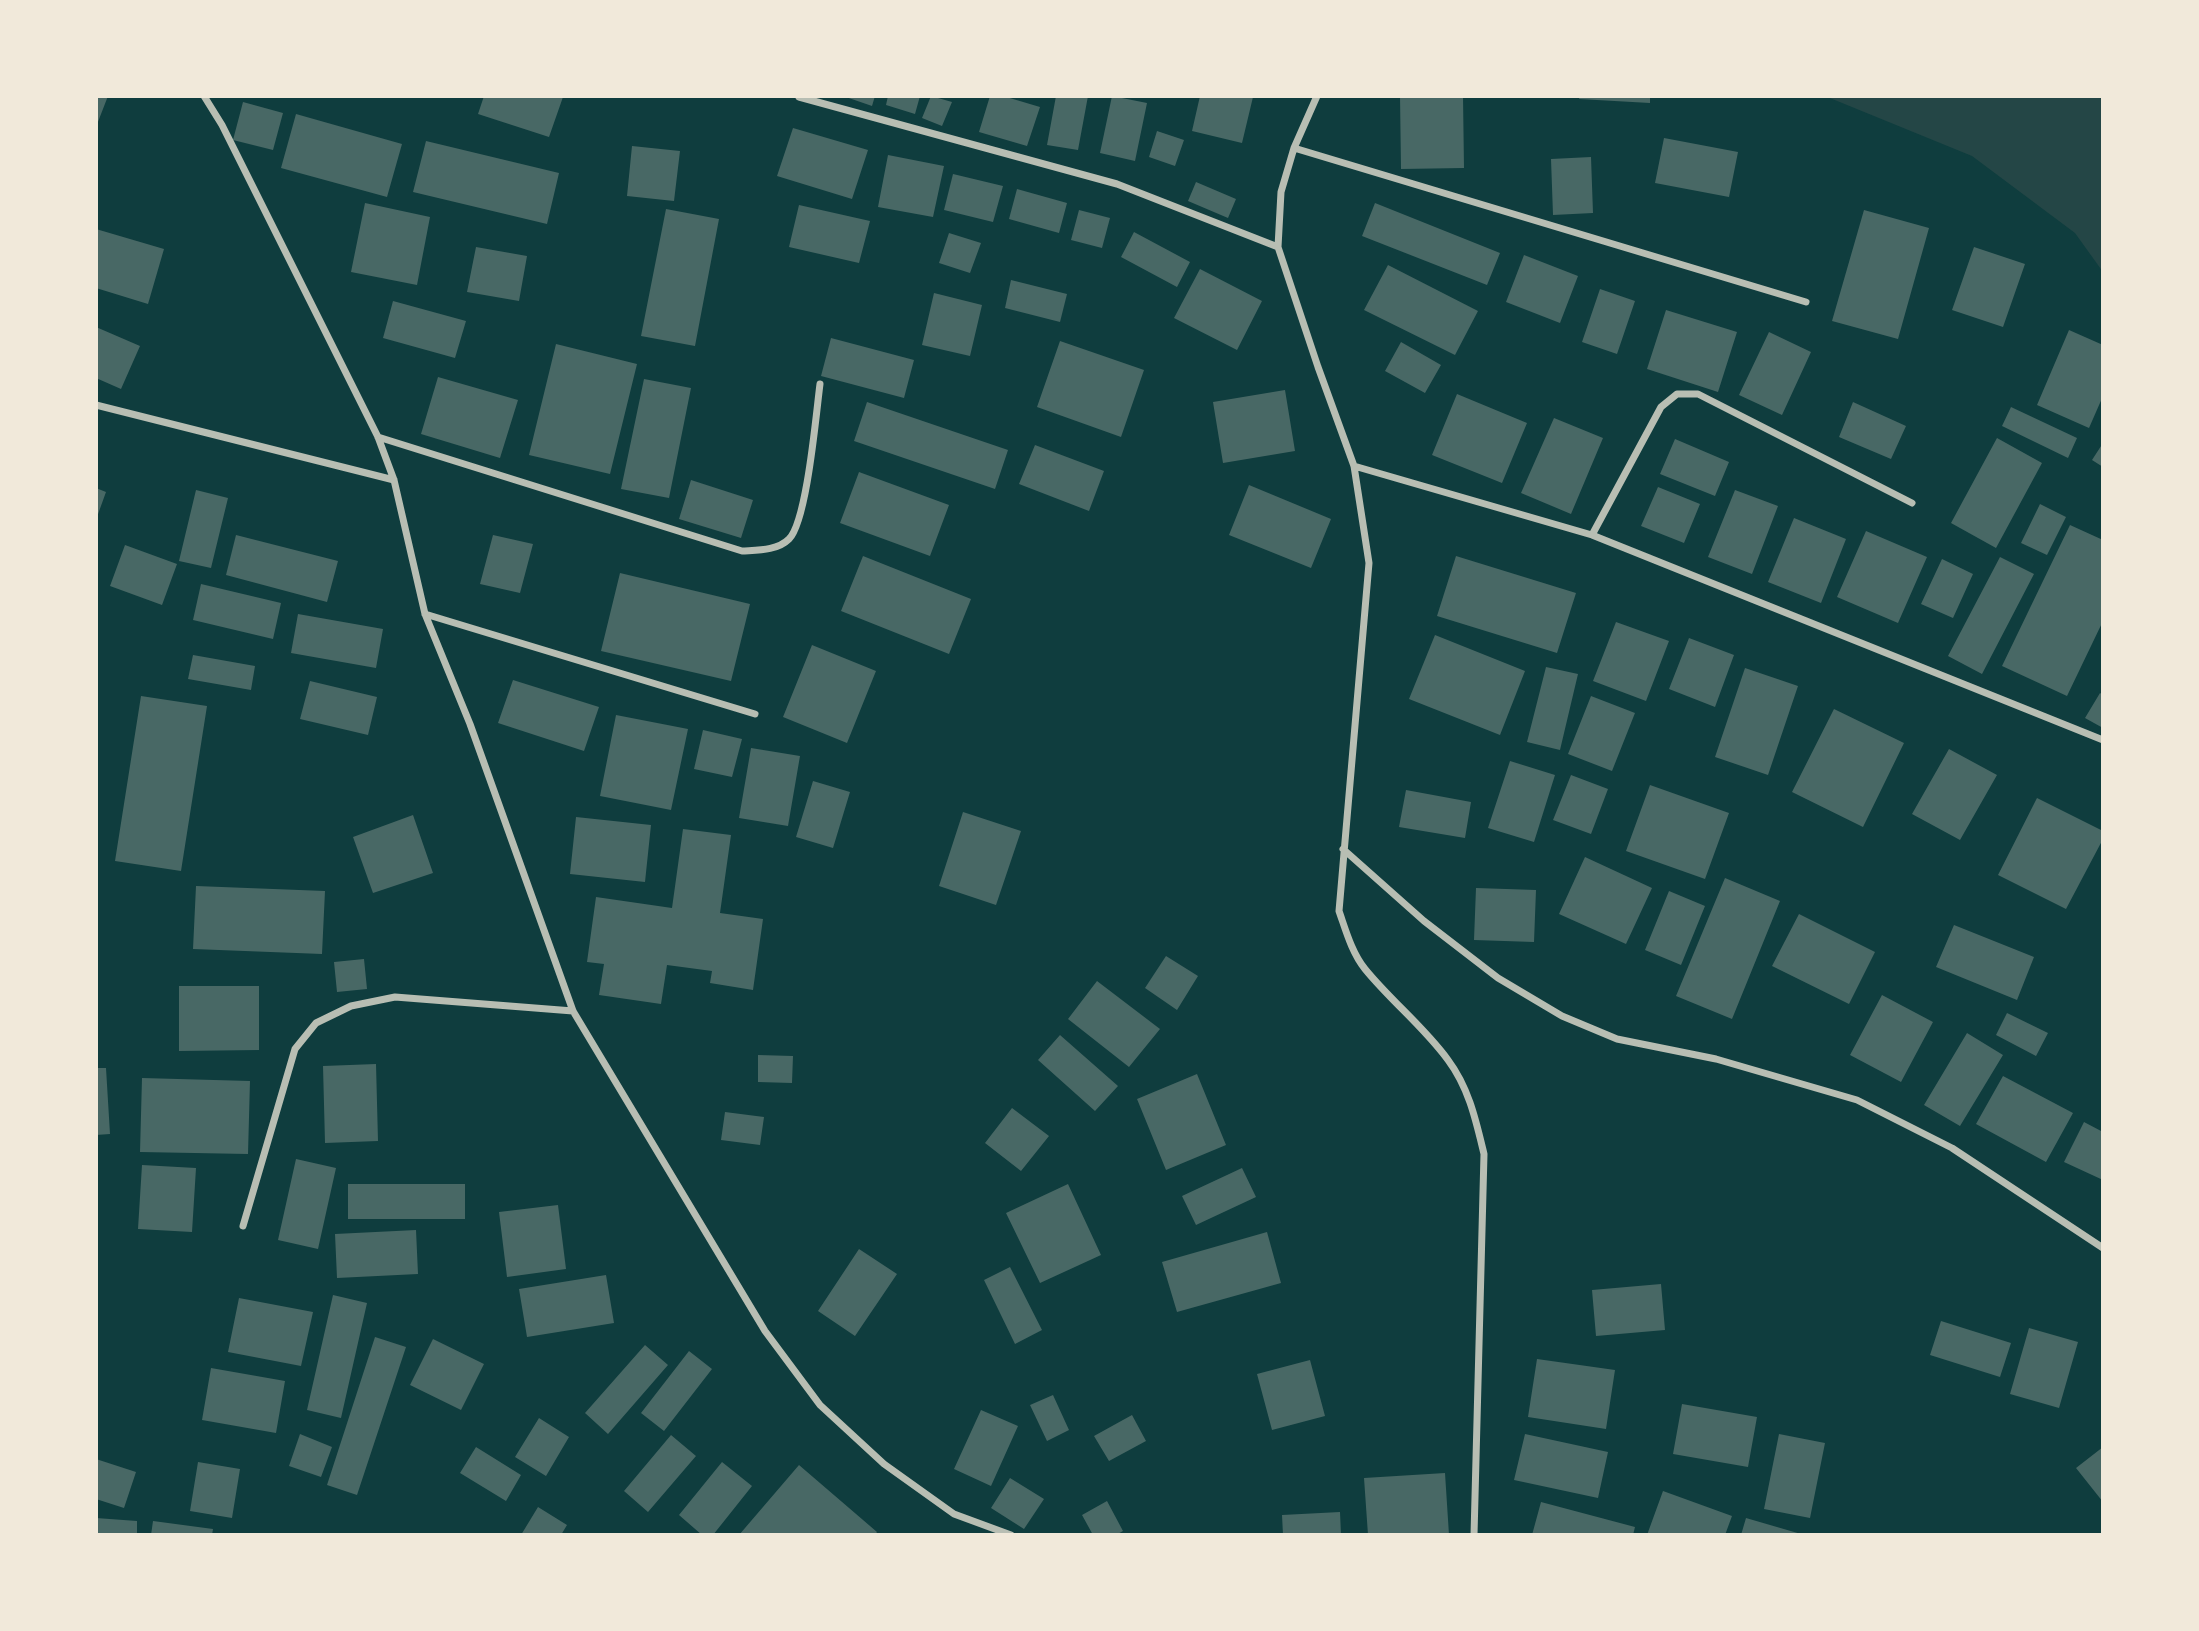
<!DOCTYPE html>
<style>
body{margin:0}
#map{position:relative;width:2199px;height:1631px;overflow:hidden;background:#0f3d3e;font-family:"PT Sans Narrow",sans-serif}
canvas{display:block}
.frame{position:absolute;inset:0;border:98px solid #f1e9da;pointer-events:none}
</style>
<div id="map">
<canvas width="2199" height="1631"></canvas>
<div class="frame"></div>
</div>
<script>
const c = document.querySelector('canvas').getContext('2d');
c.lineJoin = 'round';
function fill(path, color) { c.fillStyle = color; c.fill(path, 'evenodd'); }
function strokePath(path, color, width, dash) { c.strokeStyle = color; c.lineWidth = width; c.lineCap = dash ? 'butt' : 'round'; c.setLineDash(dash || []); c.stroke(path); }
fill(new Path2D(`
 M1825,96H2103V272L2075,233L1972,156Z`), '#244646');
fill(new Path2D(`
 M96,96H108L96,127Z
 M484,96H560L563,97L549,137L478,114Z
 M843,96H875L872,106Z
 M888,96H920L915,114L886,105Z
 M931,96L952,102L942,126L922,118Z
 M990,96H1003L1040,107L1027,146L979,132Z
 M1056,96H1088L1078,150L1047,145Z
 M1112,96L1147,103L1135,161L1100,153Z
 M1200,96L1253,97L1242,143L1192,131Z
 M1400,96H1463L1464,168L1401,169Z
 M1580,96H1650V103L1579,99Z
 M243,102L283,113L273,150L233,140Z
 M296,114L402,144L387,197L281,168Z
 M793,128L868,150L852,199L777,176Z
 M1157,131L1184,140L1175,166L1149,157Z
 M1664,138L1738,152L1729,197L1655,183Z
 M426,141L559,173L547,224L413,192Z
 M632,146L680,151L674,201L627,196Z
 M888,155L944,166L933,217L878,207Z
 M1591,157L1593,213L1553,215L1551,159Z
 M953,174L1003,186L993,222L944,210Z
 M1196,182L1236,199L1228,218L1188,201Z
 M1017,189L1067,203L1059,233L1009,219Z
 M365,203L430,217L417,285L351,272Z
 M1375,203L1500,253L1487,285L1362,236Z
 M799,205L870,221L859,263L789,247Z
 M666,209L719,219L695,346L641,336Z
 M1079,210L1110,218L1102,248L1071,240Z
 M1864,210L1929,228L1898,339L1832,321Z
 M96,229L164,249L148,304L96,288Z
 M1134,232L1190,262L1177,287L1121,257Z
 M949,233L981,243L970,273L939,263Z
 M476,247L527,256L519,301L467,292Z
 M1974,247L2025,264L2003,327L1952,310Z
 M1524,255L1578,276L1560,323L1506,302Z
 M1388,265L1478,311L1455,355L1364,310Z
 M1200,269L1262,301L1237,350L1174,318Z
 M1011,280L1067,294L1060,322L1005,308Z
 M1600,289L1635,301L1617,354L1582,342Z
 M934,293L982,305L970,356L922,345Z
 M393,301L466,321L455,358L383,338Z
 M1666,310L1737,332L1718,392L1647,369Z
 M96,327L140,346L121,389L96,378Z
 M2069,330L2103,345V396L2089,428L2037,405Z
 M1769,332L1811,352L1782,415L1739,395Z
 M831,338L914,360L904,398L821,376Z
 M1060,341L1144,370L1121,437L1037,407Z
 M1401,342L1441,365L1425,393L1385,371Z
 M556,344L637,364L610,474L529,455Z
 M438,377L518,400L500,458L421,434Z
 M644,379L691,388L669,498L621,489Z
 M1285,390L1295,451L1223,463L1213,402Z
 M1457,394L1527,423L1502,483L1432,455Z
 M867,402L1008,450L995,489L854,441Z
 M1853,402L1906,426L1891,459L1839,437Z
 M2011,407L2077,438L2068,458L2002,426Z
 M1554,418L1603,438L1571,514L1521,493Z
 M1997,438L2042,463L1996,548L1951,523Z
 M1675,439L1729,462L1715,496L1660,474Z
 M2103,443V467L2092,460Z
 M1035,445L1104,471L1089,511L1019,484Z
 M859,472L949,505L930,556L840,523Z
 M691,480L753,500L741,538L679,519Z
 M1249,485L1331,519L1311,568L1229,535Z
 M1658,487L1700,504L1684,543L1641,526Z
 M96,488L106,492L97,517H96Z
 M196,490L228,498L211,568L179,561Z
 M1735,490L1778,506L1752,574L1708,557Z
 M2040,504L2066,517L2047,555L2021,543Z
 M1794,518L1846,539L1821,603L1768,582Z
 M2070,525L2103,540V621L2067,696L2002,666Z
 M1866,531L1927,557L1898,623L1837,597Z
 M236,535L338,561L327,602L226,575Z
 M493,535L533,544L520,593L480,584Z
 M125,545L177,564L162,605L110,586Z
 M863,556L971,599L949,654L841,611Z
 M1456,556L1576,593L1557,653L1437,616Z
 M2000,557L2034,574L1982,674L1948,656Z
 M1942,559L1973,574L1953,618L1921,604Z
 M620,573L750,604L731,681L601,651Z
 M201,584L281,603L273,639L193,620Z
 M298,614L383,629L376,668L291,653Z
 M1616,622L1669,641L1646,701L1593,681Z
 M1435,635L1525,671L1500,735L1409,699Z
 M1689,638L1734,655L1715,707L1669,689Z
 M812,645L876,671L847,743L783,717Z
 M193,655L255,666L251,690L188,679Z
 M1546,667L1578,674L1560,750L1527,742Z
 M1745,668L1798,686L1768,775L1715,757Z
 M513,680L599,707L584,751L498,723Z
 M310,681L377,697L368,735L300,719Z
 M2100,693L2103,695V728L2085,718Z
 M141,696L207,706L181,871L115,861Z
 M1591,696L1635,713L1612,771L1568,754Z
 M1834,709L1904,743L1863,827L1792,792Z
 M616,715L688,729L671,810L600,796Z
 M703,730L742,739L732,777L694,769Z
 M751,748L800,756L788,826L739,818Z
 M1949,749L1997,775L1960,840L1912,814Z
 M1510,761L1555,775L1534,842L1488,828Z
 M1571,775L1608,789L1591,834L1553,820Z
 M813,781L850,792L833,848L796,837Z
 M1650,785L1729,813L1705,879L1626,851Z
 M1406,790L1471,802L1465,838L1399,827Z
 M2037,798L2103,831V839L2066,909L1998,875Z
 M963,812L1021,831L996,905L939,886Z
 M413,815L433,873L373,893L353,837Z
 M576,817L651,825L645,882L570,874Z
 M683,829L731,835L720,913L763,919L753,990L710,983L712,971L667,965L661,1004L599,995L604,964L587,962L596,897L672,908Z
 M1585,857L1652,888L1626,944L1559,914Z
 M1725,878L1780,901L1732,1019L1676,996Z
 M196,886L325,891L322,954L193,949Z
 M1476,888L1536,890L1534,942L1474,940Z
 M1669,891L1705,906L1681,965L1645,950Z
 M1799,914L1875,952L1849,1004L1772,966Z
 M1954,925L2034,957L2017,1000L1936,967Z
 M1166,956L1198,976L1177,1010L1145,988Z
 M364,959L367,989L337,992L334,962Z
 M1097,981L1160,1029L1129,1067L1068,1019Z
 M179,986H259V1050L179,1051Z
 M1882,995L1933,1022L1901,1082L1850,1055Z
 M2007,1013L2048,1033L2036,1056L1996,1035Z
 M1967,1033L2003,1055L1960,1126L1924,1105Z
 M1060,1035L1118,1086L1095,1111L1038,1060Z
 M758,1055L793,1056L792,1083L758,1082Z
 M376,1064L378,1141L325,1143L323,1066Z
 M96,1068H106L110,1134L96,1135Z
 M1197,1074L1226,1145L1166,1170L1137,1099Z
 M2003,1076L2073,1113L2046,1162L1976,1124Z
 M142,1078L250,1081L248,1154L140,1152Z
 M1012,1108L1049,1136L1021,1171L985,1143Z
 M725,1112L764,1117L760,1145L721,1140Z
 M2084,1122L2103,1132V1180L2064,1162Z
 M296,1159L336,1168L318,1249L278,1240Z
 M142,1165L196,1168L192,1232L138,1229Z
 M1242,1168L1256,1197L1196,1225L1182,1196Z
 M348,1184H465V1219H348Z
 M1068,1184L1101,1255L1040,1283L1006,1213Z
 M558,1205L566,1269L507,1277L499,1212Z
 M416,1230L418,1274L337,1278L335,1234Z
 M1267,1232L1281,1283L1177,1312L1162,1262Z
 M859,1249L897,1274L855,1336L818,1311Z
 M1010,1267L1042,1330L1015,1344L984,1280Z
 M606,1275L614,1323L527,1337L519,1289Z
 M1661,1284L1665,1330L1596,1336L1592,1290Z
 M333,1295L367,1303L341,1418L307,1410Z
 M239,1298L313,1312L301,1366L228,1352Z
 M1941,1321L2011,1343L2000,1377L1930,1355Z
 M2029,1328L2078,1342L2059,1408L2010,1394Z
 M375,1337L406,1347L357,1495L327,1485Z
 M433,1339L484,1364L461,1410L410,1385Z
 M645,1345L668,1365L608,1434L585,1413Z
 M689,1351L712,1369L664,1431L641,1413Z
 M1537,1359L1615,1370L1606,1429L1528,1417Z
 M1310,1360L1325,1416L1272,1430L1257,1374Z
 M211,1368L285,1381L276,1433L202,1420Z
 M1053,1395L1069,1430L1047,1441L1030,1405Z
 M1682,1404L1757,1417L1748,1467L1673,1454Z
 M981,1410L1018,1426L991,1486L954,1469Z
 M1132,1415L1146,1441L1109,1461L1094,1436Z
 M539,1418L569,1437L546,1476L515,1457Z
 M300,1434L332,1447L321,1477L289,1466Z
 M1525,1434L1608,1452L1598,1498L1514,1480Z
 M1779,1434L1825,1443L1810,1518L1764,1509Z
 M671,1435L696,1456L648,1512L624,1491Z
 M476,1447L521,1475L506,1501L460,1473Z
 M2103,1447V1502L2076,1468Z
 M96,1459L136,1472L124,1508L96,1499Z
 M198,1462L240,1469L232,1518L190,1511Z
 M722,1462L752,1486L713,1535H702L679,1515Z
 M799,1465L877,1532L875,1535H739Z
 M1445,1473L1449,1535H1368L1364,1478Z
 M1010,1478L1044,1499L1024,1529L991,1508Z
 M1663,1491L1732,1516L1725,1535H1647Z
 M1107,1501L1123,1531L1116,1535H1093L1082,1515Z
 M1541,1502L1635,1527L1633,1535H1532Z
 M538,1507L567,1525L561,1535H521Z
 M1340,1512L1341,1535H1283L1282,1515Z
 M96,1518L137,1521V1535H96Z
 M1746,1518L1801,1534V1535H1741Z
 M153,1521L213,1529L212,1535H151Z`), '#486865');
strokePath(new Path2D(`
 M204,96L222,125L378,437L394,480L425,614L470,724L573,1011L765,1331L820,1405L884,1464L954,1514L1011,1535
 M1317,96L1294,148L1281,192L1278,247L1318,367L1354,466L1369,563L1339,911C1346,931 1352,953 1365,969C1391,1001 1424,1027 1448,1060C1469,1088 1476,1121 1484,1154L1474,1535
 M799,97L1117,184L1278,247
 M1294,148L1806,302
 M96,405L394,480
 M378,437L742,551C757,550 777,551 789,539C807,521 816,414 820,384
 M1354,466L1592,535L2103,740
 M1592,535L1661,407L1677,394H1698L1912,503
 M425,614L755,714
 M1343,849L1424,921L1498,978L1562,1016L1617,1039L1716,1059L1857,1100L1952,1148L2103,1248
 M243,1226L295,1049L316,1023L351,1006L395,997L573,1011`), '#b8beb3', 7);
</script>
